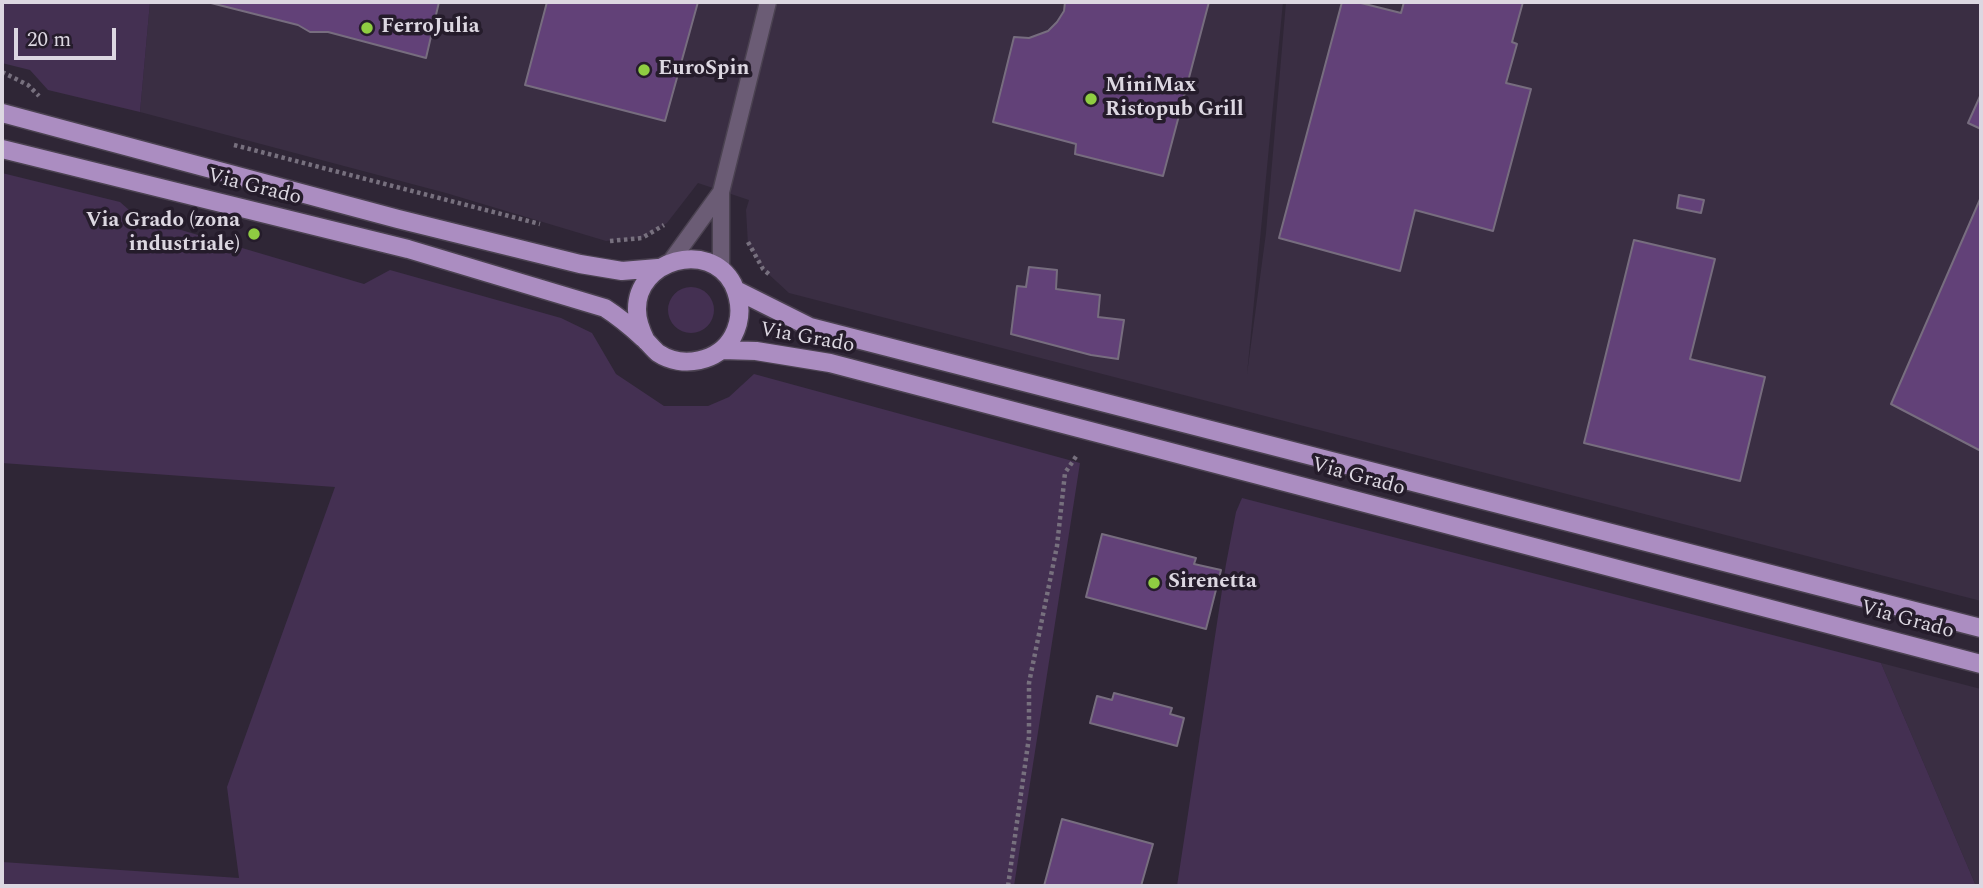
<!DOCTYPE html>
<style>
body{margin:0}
#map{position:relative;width:1983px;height:888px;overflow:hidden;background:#2f2636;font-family:Spectral,serif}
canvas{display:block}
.frame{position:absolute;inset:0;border:4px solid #dcd7e1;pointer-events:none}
.scale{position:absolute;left:14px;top:28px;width:102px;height:32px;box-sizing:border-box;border:4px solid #dcd7e1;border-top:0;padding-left:9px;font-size:21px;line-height:24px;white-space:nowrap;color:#dcd7e1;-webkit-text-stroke:5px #251c2b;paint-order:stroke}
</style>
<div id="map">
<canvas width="1983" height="888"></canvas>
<div class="frame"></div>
<div class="scale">20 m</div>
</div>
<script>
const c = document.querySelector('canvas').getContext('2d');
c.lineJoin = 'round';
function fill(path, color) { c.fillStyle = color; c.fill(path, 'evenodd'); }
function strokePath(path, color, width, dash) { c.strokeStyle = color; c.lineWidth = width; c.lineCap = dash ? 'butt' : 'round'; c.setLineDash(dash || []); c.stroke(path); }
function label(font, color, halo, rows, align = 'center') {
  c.font = font + ' Spectral,serif'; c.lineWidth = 7; c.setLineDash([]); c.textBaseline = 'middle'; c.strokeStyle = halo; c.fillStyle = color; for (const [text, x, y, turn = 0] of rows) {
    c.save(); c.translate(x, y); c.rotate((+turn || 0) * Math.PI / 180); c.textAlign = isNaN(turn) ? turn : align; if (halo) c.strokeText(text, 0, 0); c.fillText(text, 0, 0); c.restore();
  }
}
fill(new Path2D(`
 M150,2H1283L1247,374L1266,233L1286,2H1981V601L789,293L763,269L748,245L746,210L749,200L698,183L667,223L642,238L606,241L446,193L140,112Z
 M1881,663L1981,689V886H1976Z`), '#3a2e43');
fill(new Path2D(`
 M2,2H150L140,112L48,90L30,70L2,63Z
 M2,173L120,202L137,217L364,284L390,270L561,318L592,333L616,374L664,406H708L729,397L754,374L1080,463L1014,886H2V862L239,878L227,787L335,487L2,463Z
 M668 310a23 23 0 1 1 46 0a23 23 0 1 1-46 0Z
 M1242,498L1881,663L1976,886H1177L1226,564L1236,512Z`), '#443052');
const building = new Path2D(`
 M207,2H439L426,58L328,32H310L298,25Z
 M547,2H698L665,121L525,85Z
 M1065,2H1209L1163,176L1075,154L1076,144L993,122L1014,37L1029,38L1048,31L1057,22L1064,11Z
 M1342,2H1357L1401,13L1404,2H1523L1512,42L1517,44L1506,83L1531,89L1493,231L1415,210L1400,271L1279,238Z
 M1981,94V129L1968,123Z
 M1679,195L1704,200L1701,213L1677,208Z
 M1981,197V451L1891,404Z
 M1634,240L1715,259L1690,359L1765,377L1740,481L1584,443Z
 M1029,267L1057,270L1056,289L1100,295L1098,317L1124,320L1118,359L1091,355L1011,334L1017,286L1026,287Z
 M1102,534L1196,558L1194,564L1221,570L1206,629L1086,597Z
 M1114,693L1172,708L1170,714L1184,718L1177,746L1090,723L1097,696L1112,700Z
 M1062,819L1153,844L1141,886H1044Z`);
fill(building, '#624178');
strokePath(building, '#776d7f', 2);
const service = new Path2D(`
 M671,261L721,192
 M721,270V192L768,2`);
const primary = new Path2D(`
 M2,113L398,219L580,264L622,271L658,268
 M2,149L408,249L605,308C619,317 631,327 643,338C648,342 653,349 658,353C682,369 719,362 733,336C742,319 741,301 733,284C709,239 636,260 637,310C637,321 641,331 646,341
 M736,290L810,327L1981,628
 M722,350L756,351L830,363L1981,664`);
strokePath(service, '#4b4251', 19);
strokePath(primary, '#4b4251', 21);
strokePath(new Path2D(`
 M2,72L28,85L39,96
 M234,145L540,224
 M610,241L642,238L664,225
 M748,242L763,269L770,275
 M1008,886L1029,737V683L1057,546L1065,473L1077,455`), '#77707e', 4.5, [3.5, 3.5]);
strokePath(service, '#6b5c75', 16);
strokePath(primary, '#ab8dc1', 18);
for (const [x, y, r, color] of [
 [367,28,7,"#8fcd42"],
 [644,70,7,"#8fcd42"],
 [1091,99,7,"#8fcd42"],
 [254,234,7,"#8fcd42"],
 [1154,583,7,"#8fcd42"]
]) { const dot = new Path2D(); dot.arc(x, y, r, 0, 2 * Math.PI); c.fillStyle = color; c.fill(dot); strokePath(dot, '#251c2b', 2.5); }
label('bold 21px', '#dcd7e1', '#251c2b', [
 ["FerroJulia",381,28],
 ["EuroSpin",658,70],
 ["MiniMax",1105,87],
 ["Ristopub Grill",1105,111],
 ["Via Grado (zona",240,222,"right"],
 ["industriale)",240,246,"right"],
 ["Sirenetta",1168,583]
], 'left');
label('21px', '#dcd7e1', '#251c2b', [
 ["Via Grado",254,188,14],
 ["Via Grado",807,339,10],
 ["Via Grado",1358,478,15],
 ["Via Grado",1907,621,15]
]);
</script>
